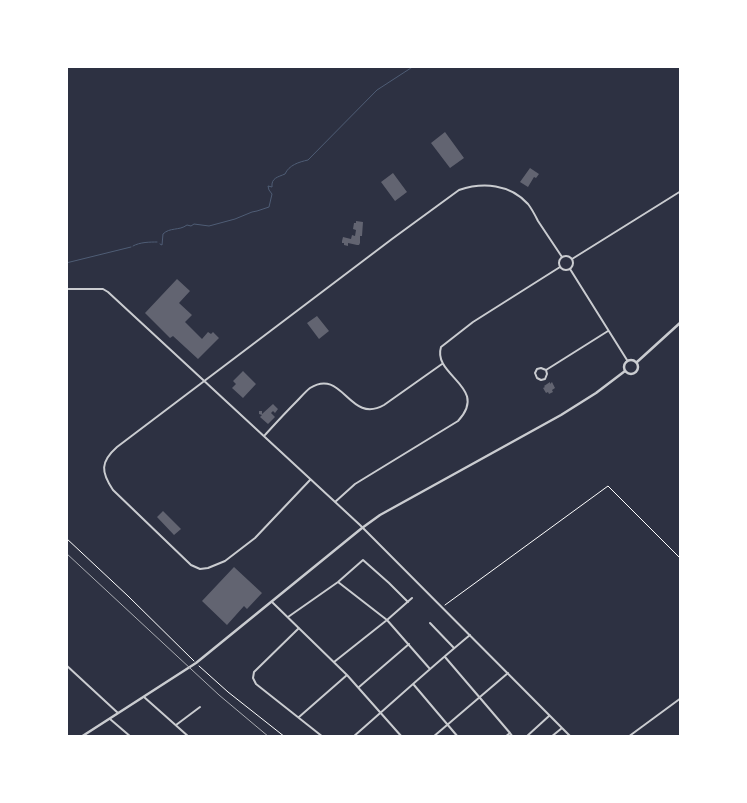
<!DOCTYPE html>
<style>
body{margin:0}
#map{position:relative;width:747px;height:803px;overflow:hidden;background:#2d3142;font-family:"Varela Round",sans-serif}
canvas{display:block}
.frame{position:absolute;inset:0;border:68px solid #fff;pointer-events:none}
</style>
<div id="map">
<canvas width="747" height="803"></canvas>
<div class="frame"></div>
</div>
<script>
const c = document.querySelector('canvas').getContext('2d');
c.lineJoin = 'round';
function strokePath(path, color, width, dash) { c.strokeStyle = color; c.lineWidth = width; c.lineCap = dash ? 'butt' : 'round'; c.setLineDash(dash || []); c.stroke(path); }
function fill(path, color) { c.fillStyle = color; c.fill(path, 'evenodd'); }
strokePath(new Path2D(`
 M160,244L162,245L163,234C170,227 179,231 187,225L191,226L194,224L209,226L235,219L252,212L257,211L269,207L272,194L269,190L268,186L272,187C271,178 278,177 285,174C289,165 299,162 308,160L377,90L414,66
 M133,246C140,242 150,242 157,242
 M66,263L131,247`), '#4f5d75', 1);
fill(new Path2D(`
 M445,132L464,158L450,168L431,143Z
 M530,168L539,174L536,178L534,177L528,187L520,182Z
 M393,173L407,192L395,201L381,182Z
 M356,221L363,222L362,236H360V243L359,245H357L348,243V246L344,245V243H342V241L343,237L351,239L352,235L355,236L356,230L353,229L354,223H356Z
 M177,279L190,291L179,303L192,315L185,322L202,339L208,332L211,334L213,332L219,338L198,359L173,336L170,338L145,313Z
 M317,316L329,331L319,339L307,323Z
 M243,371L256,384L243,398L232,388L236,384L233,381Z
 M550,382V384L552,382L555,388L552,390L553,392L549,394L548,392L546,393L543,388L545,387L544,386Z
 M273,404L278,409L275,413L273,411L271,413L275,417L268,424L260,417L262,415L259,414V411H262V414Z
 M163,511L181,529L174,535L157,517Z
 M234,567L262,593L247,609L244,606L227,625L202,601Z`), '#626471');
strokePath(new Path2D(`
 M66,538L128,596L194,661
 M445,605L608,486L681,559
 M199,666L228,692L285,737`), '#fff', 1);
strokePath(new Path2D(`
 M559 263a7 7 0 1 1 14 0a7 7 0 1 1-14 0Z
 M572,259L681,191
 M570,269L627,360
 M66,289H103L108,292L360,525L571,737
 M546,370L547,374L545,379L541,380L537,378L535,373L537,369L541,368L546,370L608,331
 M264,436C275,424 285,413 296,402C300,398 305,392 310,388C343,367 349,425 384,405L442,364
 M310,480L255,538L225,561L208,568L200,569L191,565L113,490C101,472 100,462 117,447L392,239L459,190C483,182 510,184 528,204C532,209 535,215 538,221C546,233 554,245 562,257
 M335,502L355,484L458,421C490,387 432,376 441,347L473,322L560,267
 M338,582L387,620L430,669
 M272,602L347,675L402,737
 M288,617L338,582L363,560L389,583L408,602
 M430,623L454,648
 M299,628L254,672L253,678L256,684L323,737
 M445,657L510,733
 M334,662L387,620L412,598
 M66,665L118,713
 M414,685L458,737
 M359,687L409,644
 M144,697L189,737
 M299,717L347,675
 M110,719L131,737
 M176,725L200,707
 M353,737C392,703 430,668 470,635
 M433,737L508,673
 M505,737L510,733L513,737
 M526,737L549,716
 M551,737L562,728
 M628,737L681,698`), '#caccd0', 2);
strokePath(new Path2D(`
 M624 367a7 7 0 1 1 14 0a7 7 0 1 1-14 0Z
 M637,362L681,322
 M81,737L196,663L362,528L380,515L561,415L596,393L625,371`), '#caccd0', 2.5);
strokePath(new Path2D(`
 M66,553L219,695L269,737`), '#abadb3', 1);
</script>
